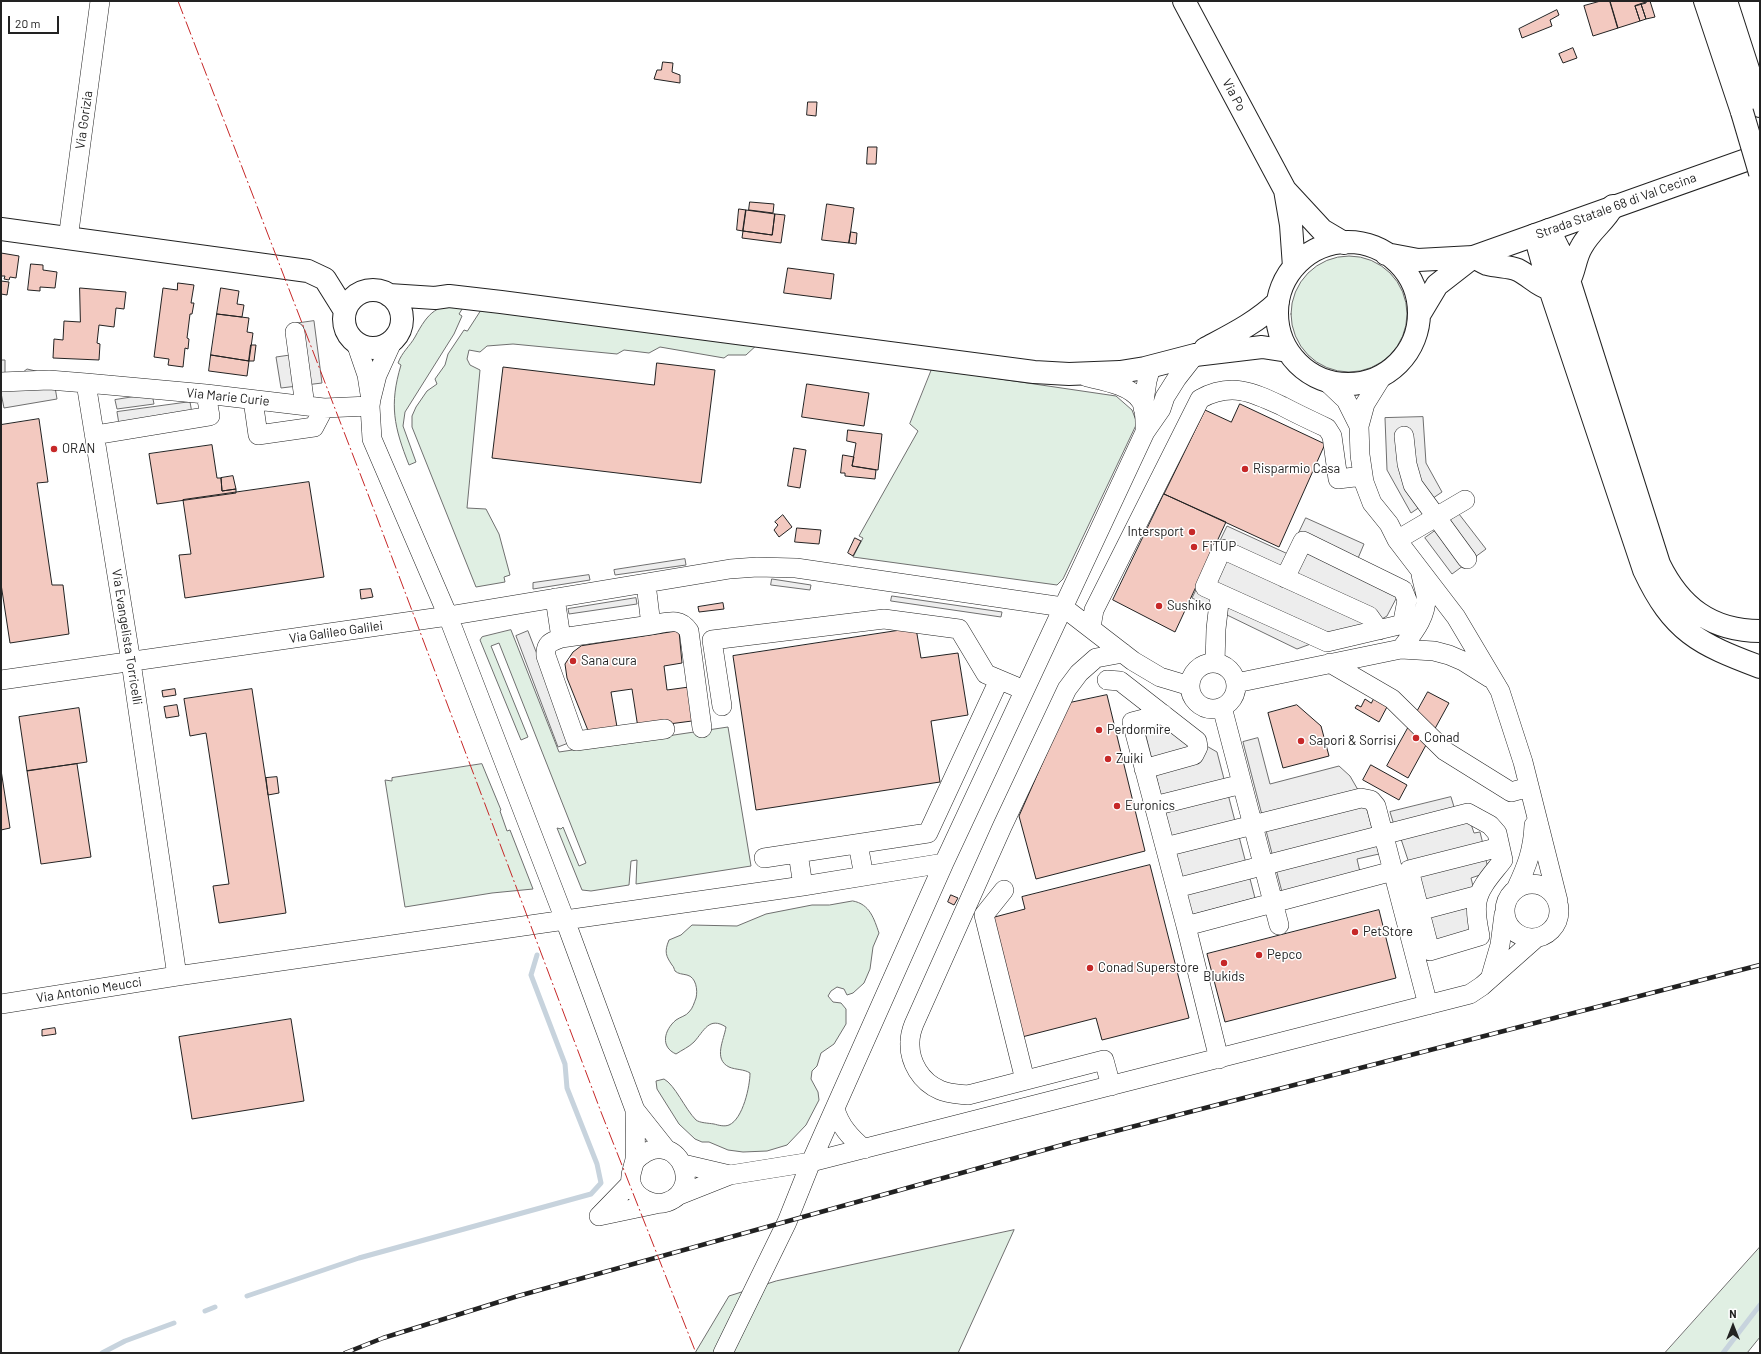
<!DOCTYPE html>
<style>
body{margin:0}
#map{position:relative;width:1761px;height:1354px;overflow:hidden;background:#fff;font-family:Barlow,sans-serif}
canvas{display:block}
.frame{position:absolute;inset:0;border:2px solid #222;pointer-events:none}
.north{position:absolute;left:1713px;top:1306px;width:40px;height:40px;-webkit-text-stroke:3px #fff;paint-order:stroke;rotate:0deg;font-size:11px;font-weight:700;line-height:16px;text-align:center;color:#222}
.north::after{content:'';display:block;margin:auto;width:14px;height:18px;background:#222;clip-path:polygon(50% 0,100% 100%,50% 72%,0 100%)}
.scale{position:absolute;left:8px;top:16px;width:51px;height:18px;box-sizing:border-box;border:2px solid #222;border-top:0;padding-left:5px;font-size:12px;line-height:14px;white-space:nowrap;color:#222;-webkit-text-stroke:3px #fff;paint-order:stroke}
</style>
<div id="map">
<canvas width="1761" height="1354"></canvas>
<div class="frame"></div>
<div class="north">N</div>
<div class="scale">20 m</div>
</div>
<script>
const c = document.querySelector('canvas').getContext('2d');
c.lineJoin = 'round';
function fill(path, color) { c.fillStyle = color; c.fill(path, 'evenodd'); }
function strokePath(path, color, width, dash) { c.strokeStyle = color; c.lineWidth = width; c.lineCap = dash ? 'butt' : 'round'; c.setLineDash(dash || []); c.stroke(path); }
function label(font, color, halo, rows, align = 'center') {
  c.font = font + ' Barlow,sans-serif'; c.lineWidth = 3; c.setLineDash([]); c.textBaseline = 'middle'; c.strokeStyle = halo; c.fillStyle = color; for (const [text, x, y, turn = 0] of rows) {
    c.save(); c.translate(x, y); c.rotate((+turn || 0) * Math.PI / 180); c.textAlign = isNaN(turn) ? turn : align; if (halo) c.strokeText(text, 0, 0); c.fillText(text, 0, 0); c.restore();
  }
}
const green = new Path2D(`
 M1291 314a58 58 0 1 1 116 0a58 58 0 1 1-116 0Z
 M466,303L459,314L462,316L454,334L405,412L403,426L416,462L409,465C394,427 389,405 401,365L398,363C402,352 410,346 415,337C429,311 436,305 466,303Z
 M484,306L759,343L746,355H728L724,358L660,347L649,353L624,350L617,354L513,344L487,346L480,352L469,350L467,359L470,365L480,370L467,508L486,509L499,534L510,575L504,577L505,582L476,587L412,427V416L416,407L427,391L437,384L435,379L445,365L448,354L464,330L467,331Z
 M932,369L1116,396L1132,410L1137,423L1063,579L1057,585L853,557L863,538L859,536L918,431L910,424Z
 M511,630L559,752L728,727L751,866L636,884L637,860L631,861L629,885L591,891L582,890L557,828L561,829L563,827L579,866L586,863L499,643L491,646L528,737L521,740L480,640L482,637Z
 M482,764L501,810L500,811L507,831L510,830L533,889L492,893L405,907L385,780L392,781V778Z
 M853,901C870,904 874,919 879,933L873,947L870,969L864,983L853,993L847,995L844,989L837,987L831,991L828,996L833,1002L841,1003L846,1009V1024L834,1044L821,1053L817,1066L812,1071L811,1079L818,1092L819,1100L806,1125L787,1145L767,1151L743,1152L728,1150L709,1142H702L695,1139L679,1124L657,1089L656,1081L664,1079C675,1085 685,1109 696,1120C700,1123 708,1123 714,1124C718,1125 724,1127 729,1125C743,1119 750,1086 750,1073C744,1069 736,1070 729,1067C713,1059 724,1040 726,1027C709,1016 704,1031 694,1042C689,1047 682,1050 676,1054C660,1047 664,1030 676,1020C680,1017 686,1016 689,1012C693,1008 694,1003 696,998C698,990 696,977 687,975C683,974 678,974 675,971C674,969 674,967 672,965C666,956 664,952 669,940L681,935L692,925L737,926L766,914L812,905H829Z
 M1014,1230L958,1353H695L729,1296L776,1281Z
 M1760,1247V1337L1747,1353H1665Z`);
fill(green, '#e0efe3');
strokePath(green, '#6f6f6f', 1);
const parking = new Path2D(`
 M314,321L322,383L281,388L276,357L290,355L293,324Z
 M1,360H5V373L18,376L27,369L53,375L57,399L4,408L1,393Z
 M152,394L154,404L117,409L115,400Z
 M190,402L192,413L119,424L117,412Z
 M1423,417L1426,463L1442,492L1411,513L1387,470L1385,418Z
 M1459,514L1486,549L1452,574L1425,538Z
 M1306,518L1364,544L1353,570L1399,593L1387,616L1363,630L1335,635L1297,649L1192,598L1227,526L1288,554Z
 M685,559L686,565L615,575L614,570Z
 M589,575L590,580L533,589V583Z
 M772,579L811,585L810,590L771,585Z
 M892,596L1002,612L1001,617L891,601Z
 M636,598L637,604L569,614L568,609Z
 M528,631L571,742L558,747L516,636Z
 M1165,722L1217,752L1255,898L1191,915L1144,728Z
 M1258,738L1270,784L1339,766L1350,776L1365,802L1379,854L1357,859L1360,872L1282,892L1243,742Z
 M1451,797L1455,810L1394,825L1390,812Z
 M1470,821L1474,833L1480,832L1483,844L1410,866L1401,839Z
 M1486,860L1489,872L1471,878L1474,890L1424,902L1418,877Z
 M1467,908L1473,932L1434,942L1428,918Z`);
fill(parking, '#ededed');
strokePath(parking, '#6f6f6f', 1);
strokePath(new Path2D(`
 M247,1296L359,1258L591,1194L601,1183L597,1164L567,1088L565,1064L531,975L537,955
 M205,1311L215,1307
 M102,1353L125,1341L174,1323
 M1723,1353L1760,1305`), '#c7d3dd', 5);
const building = new Path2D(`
 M1601,1H1610L1618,28L1593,36L1584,6Z
 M1610,1H1646V3L1635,6L1640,21L1618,28Z
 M1650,1L1655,17L1646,19L1641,4Z
 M1641,4L1646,19L1640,21L1635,6Z
 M1557,10L1559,15L1550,20L1552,26L1522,38L1519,29Z
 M1573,48L1577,58L1563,63L1559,54Z
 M663,62L673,63L672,72L680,75V83L654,79L657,70H661Z
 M808,102H817L816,116L807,115Z
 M868,147H877L876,164H867Z
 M750,202L774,204L773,213L749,210Z
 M827,204L854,208L849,243L822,240Z
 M739,209L746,210L743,231L737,230Z
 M746,210L775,214L772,235L743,231Z
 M775,214L785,215L781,243L742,238L743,231L772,235Z
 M851,232L857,233L856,244L849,243Z
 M1,253L19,256L16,278L10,277L9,280L4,279L5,276H1Z
 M31,264L43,265V270L57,272L55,288L40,287V291L28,290Z
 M788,268L834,274L831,299L784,293Z
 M1,281L9,282L7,295L1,294Z
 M178,283L194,285L191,303H194L192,314H190L187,338L189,339L188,349L185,348L183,367L168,365L169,359L154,357L163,288L177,290Z
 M80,288L126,292L124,309L116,308L114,327L99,325L97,343L100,344L99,360L53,358L54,339L63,340L64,321L80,322Z
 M221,288L239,291L237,304L244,305L242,317L217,314Z
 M217,314L249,318L247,332L253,333L249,361L211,355Z
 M251,345H256L254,361H249Z
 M211,355L249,361L247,376L209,371Z
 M657,363L715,370L701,483L492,458L503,367L654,385Z
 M807,384L869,393L864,426L802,417Z
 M1240,404L1325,444L1279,547L1164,494L1205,410L1231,422Z
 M39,419L48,482L37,483L52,585H63L69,634L10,643L1,584V425Z
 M848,430L882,434L878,470L852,466L856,443L847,441Z
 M212,445L217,478H221L222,491L236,489V493L157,504L149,454Z
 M794,448L806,450L800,488L788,486Z
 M843,455L854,457L852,466L876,470L875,479L845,476V473H841Z
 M233,476L236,489L222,491L221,478Z
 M309,482L324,577L185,598L179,555L191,554L183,500Z
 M1164,494L1226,522L1175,632L1113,600Z
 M783,515L792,527L779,537L774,530L778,525L775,522Z
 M797,528L821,530L819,544L795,542Z
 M855,538L861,541L853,556L848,553Z
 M371,589L373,597L361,599L360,590Z
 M723,603L724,609L699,612L698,607Z
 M916,628L921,658L958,653L968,715L931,721L940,782L756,810L733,656Z
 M679,631L682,663L664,666L667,690L689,687L692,721L638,728L632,689L611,692L617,727L589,733L567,678L565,664L573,652L581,646Z
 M175,689L176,695L163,697L162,691Z
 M252,689L286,913L219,923L213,886L229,884L206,733L190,736L184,699Z
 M1428,692L1449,703L1408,778L1387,766Z
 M1107,695L1145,851L1036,879L1019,816L1069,703Z
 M1375,697L1388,705L1379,722L1355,708L1357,705L1361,707L1365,699L1371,703Z
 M177,705L179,716L166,718L164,707Z
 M1297,705L1321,726L1329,756L1283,768L1268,713Z
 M79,708L87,762L27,771L19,717Z
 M77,764L91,857L41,864L27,771Z
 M1371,765L1407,785L1399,800L1363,780Z
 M1,770L10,828L1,830Z
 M277,777L279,793L268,795L266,778Z
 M1150,865L1189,1018L1102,1040L1096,1018L1022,1037L991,918L1025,909L1022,897Z
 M951,895L958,898L954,905L948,902Z
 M1379,910L1396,978L1225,1022L1207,954Z
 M291,1019L304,1101L192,1119L179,1037Z
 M55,1028L56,1034L42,1036V1030Z`);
fill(building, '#f3c9c0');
strokePath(building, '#222', 1);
const minor = new Path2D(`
 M68,239L100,1
 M295,332L305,406
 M356,343L367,375L370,394
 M1383,375L1365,404L1359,426L1360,455L1364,482L1372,503L1389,524L1397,540L1456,617L1500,691L1523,762L1558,901
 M1087,377C1104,381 1130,385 1141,401C1146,410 1145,423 1145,432
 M1326,381L1346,400L1359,426
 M1,382L49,380L86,383L131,662L177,976
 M86,383L206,394L324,408L370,406
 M253,400L258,435L314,427L324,408
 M1143,408L1147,381L1151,367
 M95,435L210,416L206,394
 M1404,436L1407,464L1413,485L1467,559
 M1397,540L1465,500
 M1285,578L1303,541L1403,590L1407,600L1403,621L1399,625L1327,642L1205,587L1222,549L1369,616L1379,630
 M646,584L651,625C666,623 679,616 689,631L702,728
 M555,598L561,638C550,642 545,644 546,656L576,741L665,729
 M1091,627L1094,610L1200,399C1231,382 1252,392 1282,406C1297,414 1312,421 1327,428L1332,436L1338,479L1363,476
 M561,638L651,625
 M1401,649C1413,633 1427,617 1426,596C1425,589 1422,581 1421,574
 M1215,663L1216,629L1220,594
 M1330,663L1392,699L1445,751L1511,792L1529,787
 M1190 686a23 23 0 1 1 46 0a23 23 0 1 1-46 0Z
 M1,680L448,616L372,439L370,406L371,399L377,375L392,342
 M1107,680L1120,681L1197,741L1198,747L1194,755L1144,769
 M1236,683L1401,649L1434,651L1449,655L1463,661L1490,678
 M722,706L712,640L884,619L959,629L986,674L1024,690
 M1222,707L1279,925
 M1163,714L1132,722L1186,926L1393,871
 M1154,806L1242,784
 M858,844L864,876
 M1165,847L1361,798L1371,800L1376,806L1428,1005
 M798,853L803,886
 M764,858L928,833L999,680
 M1505 911a27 27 0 1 1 54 0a27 27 0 1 1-54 0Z
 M1176,888L1468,813L1490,825L1497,833L1503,860C1494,872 1479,887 1477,902C1475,913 1478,926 1480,936L1430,951L1409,870L1500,847
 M1516,889C1527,866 1533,850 1534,825
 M1004,890L984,915L1025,1080
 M1407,914L1479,895
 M1186,926L1219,1059
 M1491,976L1500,945L1504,914
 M1,1004L177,976L565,920L448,616L730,569L757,567L796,568L1063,607L1133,661L1160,677L1190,686
 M1111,1086L1104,1060L968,1095C959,1094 948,1094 940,1090C921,1082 909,1062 910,1042C910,1036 912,1029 914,1024L1002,827L1067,689L1079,673L1096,658L1123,653
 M835,1109C840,1126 850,1137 864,1149
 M635,1110C635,1126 636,1143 635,1159C634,1167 629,1174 631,1183C635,1198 653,1207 667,1202C707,1188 674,1122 635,1161
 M666,1149L635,1110L565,920L803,886L944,863
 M683,1164L730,1175
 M677,1196L730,1175L811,1162L1470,994L1482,986L1535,939
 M599,1216L656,1204
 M599,1216L631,1183
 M723,1353L787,1222L811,1162L944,863L1145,432L1161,409L1165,397L1177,378L1195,355`);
const major = new Path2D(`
 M1184,1L1285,190L1322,230L1344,243
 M1285,190L1291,225L1294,267
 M1,229L308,271L325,279L345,311
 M1277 313a71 71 0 1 1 142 0a71 71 0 1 1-142 0Z
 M1386,254L1418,260L1473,257
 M344 319a29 29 0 1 1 58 0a29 29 0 1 1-58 0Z
 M389,295L435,298L449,296L501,302L1034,372L1069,374L1120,372L1145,368L1195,355L1262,347L1288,351
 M1419,315L1437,285L1473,257L1760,155
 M1205,349C1231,335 1256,323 1278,302`);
const highway = new Path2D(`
 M1705,1L1742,112
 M1726,1L1760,106
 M1549,230L1560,252L1659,564C1680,607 1711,631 1760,631
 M1535,235L1550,289L1644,570C1673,632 1699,644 1760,667
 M1473,257C1478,259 1482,262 1487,264C1498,267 1508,266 1518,270C1530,276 1538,286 1550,289
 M1569,281C1575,270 1575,257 1582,246C1591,230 1605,221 1613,206`);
strokePath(minor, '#222', 20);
strokePath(major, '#222', 24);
strokePath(highway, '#222', 24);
strokePath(minor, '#fff', 19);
strokePath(major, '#fff', 22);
strokePath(highway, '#fff', 22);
const rail = new Path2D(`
 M345,1353L383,1338L518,1296L1073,1142L1760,965`);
strokePath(rail, '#222', 4.5);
strokePath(rail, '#fff', 3, [9]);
const highwayBridge = new Path2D(`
 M1742,112L1760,173`);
strokePath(highwayBridge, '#222', 24, []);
strokePath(highwayBridge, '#fff', 22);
strokePath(new Path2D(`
 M178,1L376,515L601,1112L696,1353`), '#c62828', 1, [14, 3, 2, 3]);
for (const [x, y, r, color] of [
 [54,449,4,"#c62828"],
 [1245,469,4,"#c62828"],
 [1192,532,4,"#c62828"],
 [1194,547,4,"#c62828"],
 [1159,606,4,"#c62828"],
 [573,661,4,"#c62828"],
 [1099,730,4,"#c62828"],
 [1416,738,4,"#c62828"],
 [1301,741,4,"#c62828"],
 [1108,759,4,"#c62828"],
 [1117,806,4,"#c62828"],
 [1355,932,4,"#c62828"],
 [1259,955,4,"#c62828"],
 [1224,963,4,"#c62828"],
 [1090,968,4,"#c62828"]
]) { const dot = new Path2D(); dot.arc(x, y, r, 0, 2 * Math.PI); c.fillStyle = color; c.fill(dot); strokePath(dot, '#fff', 1.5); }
label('13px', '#222', '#fff', [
 ["Via Po",1234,95,62],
 ["Via Gorizia",84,120,-82],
 ["Strada Statale 68 di Val Cecina",1616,206,-20],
 ["Via Marie Curie",228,397,6],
 ["Via Galileo Galilei",336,632,-8],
 ["Via Evangelista Torricelli",127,637,81],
 ["Via Antonio Meucci",89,990,-9]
]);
label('13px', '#222', '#fff', [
 ["ORAN",62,449],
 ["Risparmio Casa",1253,469],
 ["Intersport",1184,532,"right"],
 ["FiTUP",1202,547],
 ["Sushiko",1167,606],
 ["Sana cura",581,661],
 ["Perdormire",1107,730],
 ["Conad",1424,738],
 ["Sapori & Sorrisi",1309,741],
 ["Zuiki",1116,759],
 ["Euronics",1125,806],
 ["PetStore",1363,932],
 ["Pepco",1267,955],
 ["Conad Superstore",1098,968],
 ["Blukids",1224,977,"center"]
], 'left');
</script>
